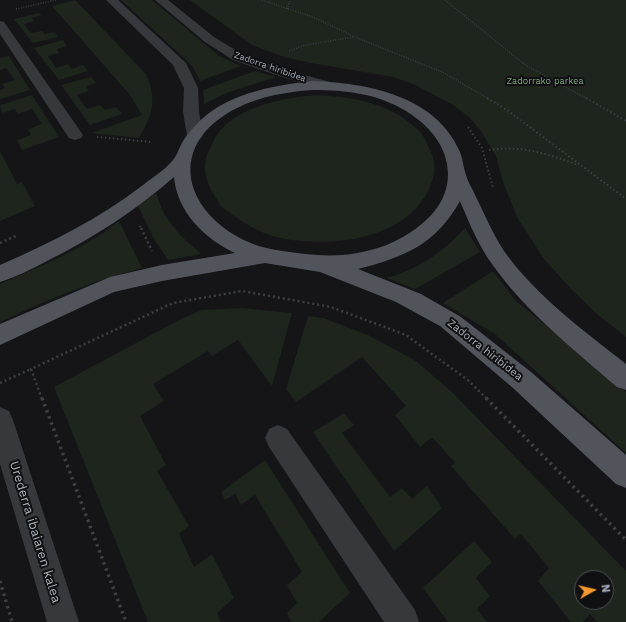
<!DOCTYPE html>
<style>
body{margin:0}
#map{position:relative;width:626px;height:622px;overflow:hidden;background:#151517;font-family:"Work Sans",sans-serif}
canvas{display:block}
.north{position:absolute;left:574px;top:570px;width:40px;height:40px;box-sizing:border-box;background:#101012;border:1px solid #4c4f54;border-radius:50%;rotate:82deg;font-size:11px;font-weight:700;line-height:16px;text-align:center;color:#a6aeb8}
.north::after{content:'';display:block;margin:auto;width:14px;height:18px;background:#fb9928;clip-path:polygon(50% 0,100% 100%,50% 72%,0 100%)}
</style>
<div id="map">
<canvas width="626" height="622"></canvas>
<div class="north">N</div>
</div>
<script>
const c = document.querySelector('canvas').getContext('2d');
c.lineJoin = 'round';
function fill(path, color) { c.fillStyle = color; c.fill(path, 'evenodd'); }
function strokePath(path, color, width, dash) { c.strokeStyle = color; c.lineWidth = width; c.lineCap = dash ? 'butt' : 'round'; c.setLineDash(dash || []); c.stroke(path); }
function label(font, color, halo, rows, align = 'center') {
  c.font = font + ' "Work Sans",sans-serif'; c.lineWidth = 4; c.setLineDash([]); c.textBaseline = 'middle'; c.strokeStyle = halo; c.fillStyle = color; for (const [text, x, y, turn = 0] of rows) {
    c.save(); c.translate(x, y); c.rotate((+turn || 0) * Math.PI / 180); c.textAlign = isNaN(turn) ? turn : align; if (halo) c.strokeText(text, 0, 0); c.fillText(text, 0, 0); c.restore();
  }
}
fill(new Path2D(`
 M75,0L146,74C157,100 153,114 139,138L91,133L142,115L130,95L52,6Z
 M121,0H152L219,56L241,66L200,81L193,67L183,57Z
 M190,0H626V337L597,314L570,288L544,259L517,217L503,182L496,156L481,131L469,117L453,105L413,84L393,77L311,63L284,57L252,45Z
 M39,13L42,15L32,18L34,21L24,24L31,33L42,31L45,34L55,32L58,37L33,43L14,19Z
 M63,40L67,46L57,49L59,53L48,56L56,68L68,64L72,69L83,65L88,71L59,80L34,48Z
 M9,56L30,90L0,99V90L5,88L2,84L15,80L6,68L0,70V58Z
 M255,71L276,77L226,93L204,104L203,90Z
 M91,77L96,83L86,86L89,91L77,95L87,109L100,105L105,110L116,107L122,114L90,125L61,85Z
 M32,95L59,137L22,150L17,140L31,135L28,129L42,124L32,109L18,114L15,109L2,113L0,105Z
 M316,95C354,97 393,103 421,133C425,138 428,146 431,152C437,163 434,179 429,189C405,240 334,247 285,239C266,236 248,226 233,215C229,212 224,209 221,206C218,202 216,197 213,193C207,184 203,170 206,158C207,154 210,149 212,144C227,108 281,98 316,95Z
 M0,151L17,184L22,182L35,206L0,221Z
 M156,193L164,214L179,234L201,254L168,260L153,237L138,206Z
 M119,221L142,268C92,281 47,300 0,322V284C41,266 84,249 119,221Z
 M465,228L480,252L415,289L387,278C419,269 443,252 465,228Z
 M493,271L515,300L626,392V453L495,334L443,303Z
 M241,308L292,313L272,386L238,340L212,356L208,351L153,384L164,401L140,416L166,465L157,471L189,526L179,534L194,567L212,554L234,598L217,613L221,622H148L54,387L179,320L202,310Z
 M308,316L323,318L368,335L416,361L452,392L626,571V622H597L590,614L583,622H571L538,581L549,568L521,534L515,539L451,466L455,463L432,437L420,447L395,415L406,406L362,357L296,402L286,389ZM582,578H606V602H582Z
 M344,413L354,425L342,433L390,497L402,488L412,499L427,486L442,508L394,551L313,432Z
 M265,460L350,593L319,622H291L287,613L297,603L287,585L302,572L255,495L241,505L235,494L225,500L221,492Z
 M474,541L492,562L476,578L490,596L477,609L487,622H448L423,588Z`), '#1d251d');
strokePath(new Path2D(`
 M262,0L313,17L355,37L442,72L489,99
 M445,0L524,64L587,99
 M16,9L56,0
 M287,9L290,0
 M289,51L305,45L354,37`), '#3c3f43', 1.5, [1, 1.5]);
strokePath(new Path2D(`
 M487,98L507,110L626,199
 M586,98L626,121
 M468,127L482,148L493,188
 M97,137L152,142
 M489,150C521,145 549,154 578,165
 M140,226L141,229`), '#3c3f43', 2, [1.5, 2.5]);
strokePath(new Path2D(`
 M141,228L152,251
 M0,243L18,235
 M0,383L31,369
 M42,399L31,369L173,303L242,291L331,307L406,335L469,381L487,399`), '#3c3f43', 2.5, [2, 3]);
strokePath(new Path2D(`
 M42,398L126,622
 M486,398L626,540
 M0,581L12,622`), '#3c3f43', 3.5, [2.5, 4]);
fill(new Path2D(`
 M106,0H118L186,63L198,88L199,112L203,135L201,138L195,140L189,138L187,135L183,112L184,88L173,65Z
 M155,0H168L214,37L242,54L279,68L330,82L332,85L330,88L325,89L282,77L233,60L205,42Z
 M0,21L4,22L81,132L83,135L81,138L75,140L69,138L0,34Z
 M0,407L9,411L13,420L79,622H47L0,464Z
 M278,425L287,429L415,610L419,622H384L269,447L265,438L269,429Z`), '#36383c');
fill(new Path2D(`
 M312,81C366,83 436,95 460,152C463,159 463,167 466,175C468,182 473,190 476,197C485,215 493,234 504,251C536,296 583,330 626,364V390L617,387C573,349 526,312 492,264C478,245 469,222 460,201C436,244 405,257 358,269L421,294L461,317L531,372L626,455V488L616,484L513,388L440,326L396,302L320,272L265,263L162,281L114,292L0,345V324L110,277L162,265L235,253C205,239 177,212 174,177C135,211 93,238 47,261C32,269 16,277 0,282V265C50,243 99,219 143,185C153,177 165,170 173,160C176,157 178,151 180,147C183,140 188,133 194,127C223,94 270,86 312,81ZM312,90C331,90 348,91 366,95C403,103 448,132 448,174C448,203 427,223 403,237C373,254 339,258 305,254C284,251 265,250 246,241C181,210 167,143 237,108C261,96 286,92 312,90Z`), '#51555b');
label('9px', '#a6aeb8', '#101012', [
 ["Zadorra hiribidea",270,67,19]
]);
label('9px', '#7fa47c', '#101012', [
 ["Zadorrako parkea",545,81]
]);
label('11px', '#a6aeb8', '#101012', [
 ["Zadorra hiribidea",485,350,38]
]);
label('13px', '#a6aeb8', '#101012', [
 ["Urederra ibaiaren kalea",35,532,73]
]);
</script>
